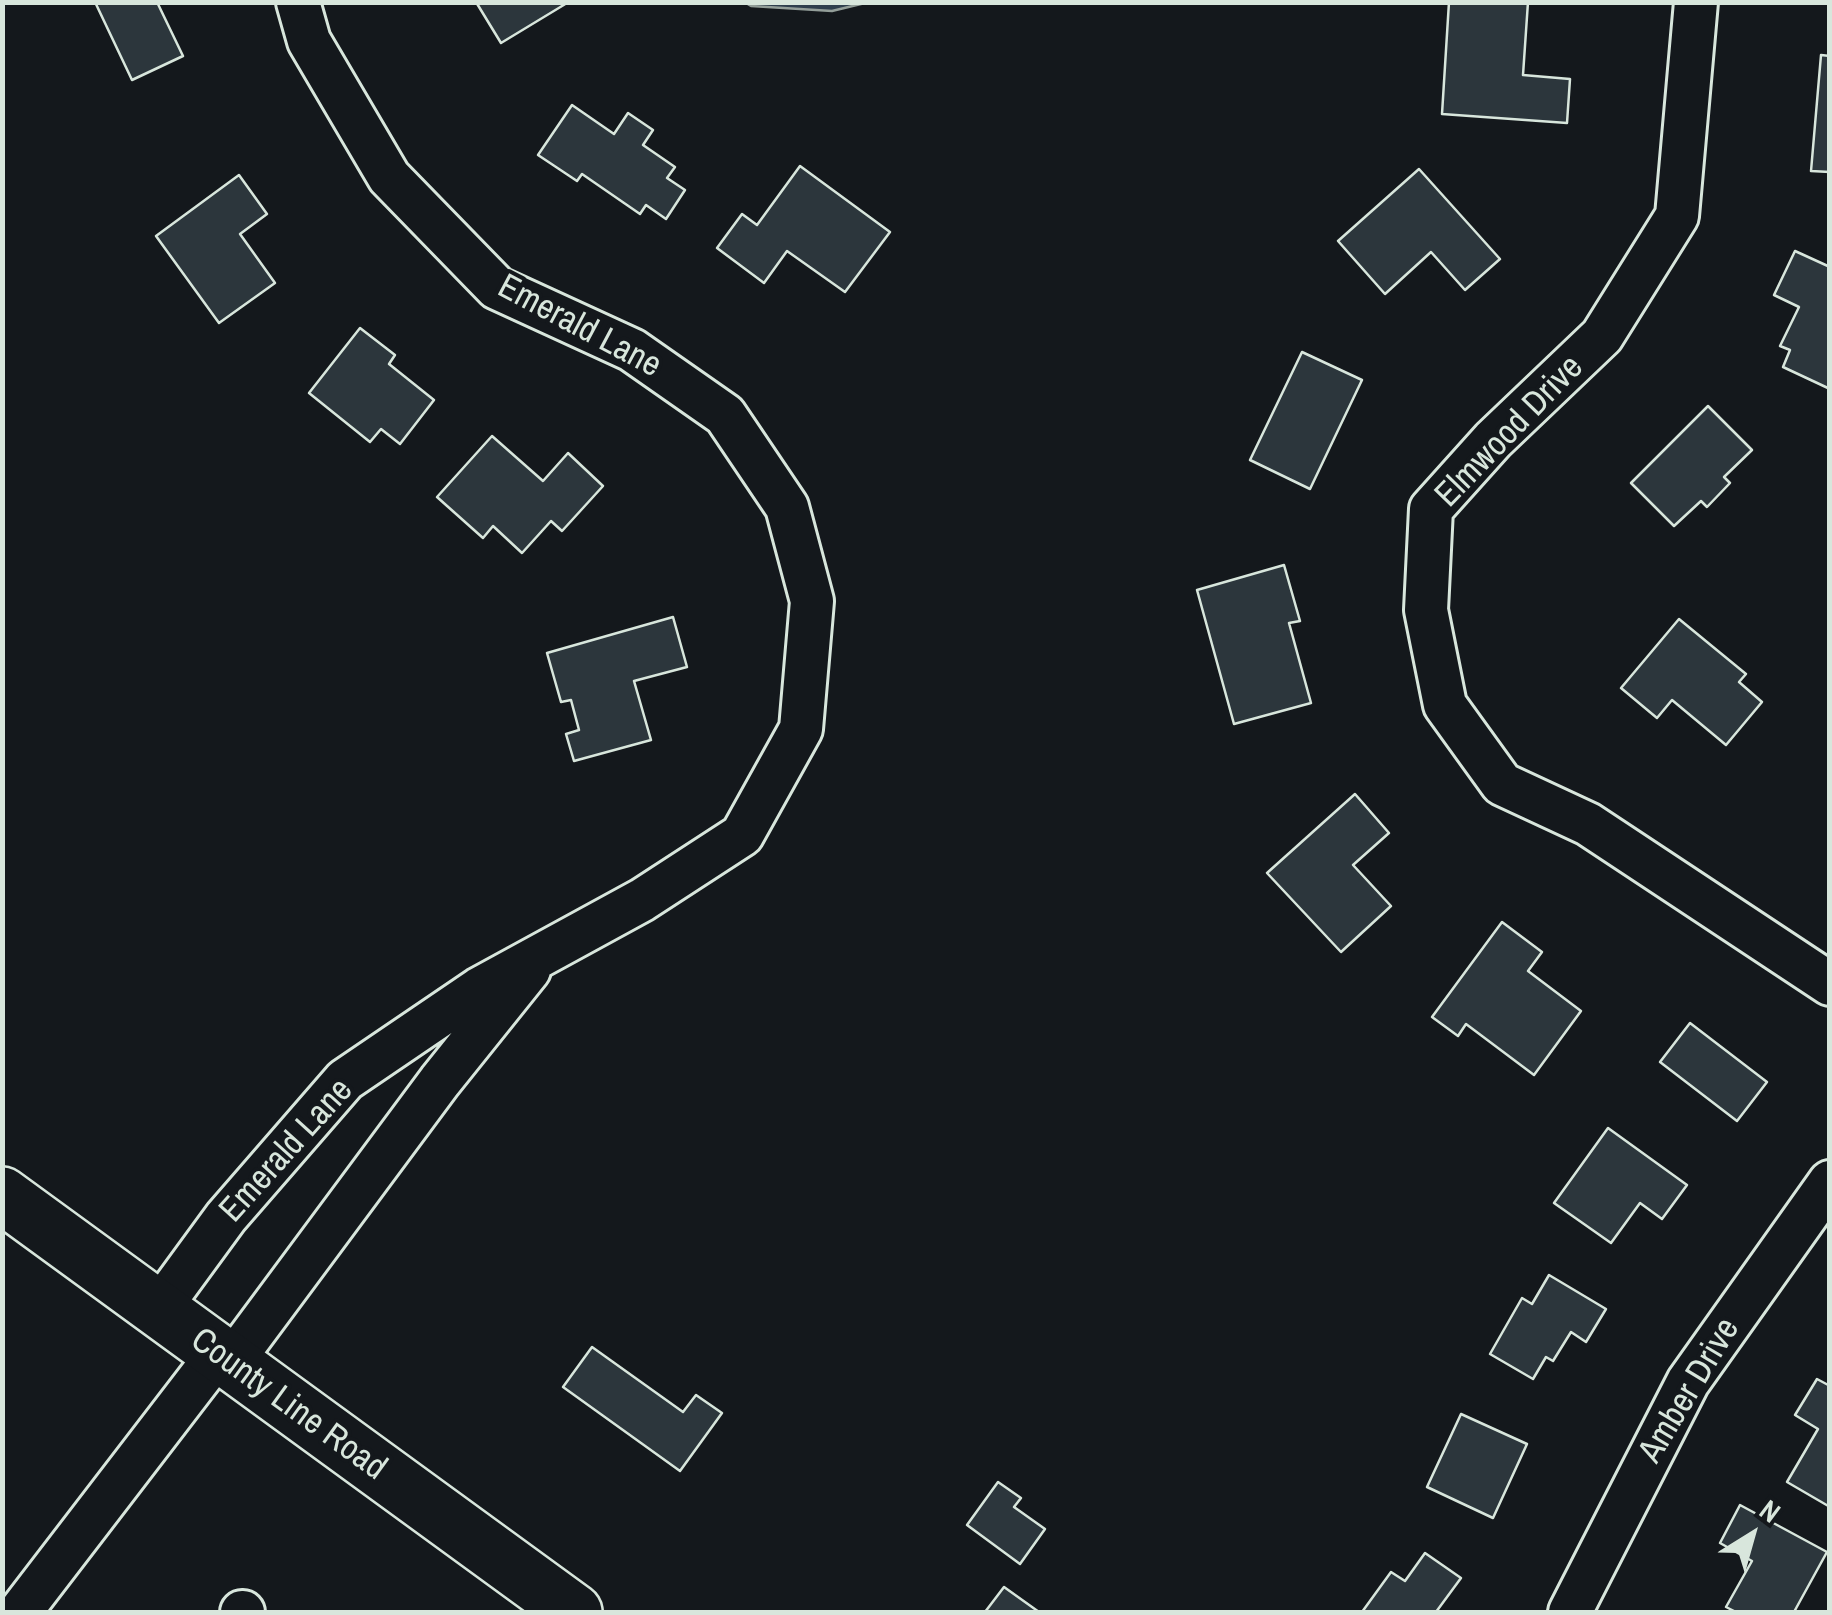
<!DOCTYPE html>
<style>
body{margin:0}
#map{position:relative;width:1832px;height:1615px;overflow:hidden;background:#14181c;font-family:"Archivo Narrow",sans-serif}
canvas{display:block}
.frame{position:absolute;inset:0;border:5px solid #d8e6dc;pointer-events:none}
.north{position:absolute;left:1702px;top:1485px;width:100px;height:100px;-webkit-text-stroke:8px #14181c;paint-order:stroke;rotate:37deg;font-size:28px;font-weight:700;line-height:40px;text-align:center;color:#d8e6dc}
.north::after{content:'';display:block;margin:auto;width:35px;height:45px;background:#d8e6dc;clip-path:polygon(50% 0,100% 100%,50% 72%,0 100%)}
</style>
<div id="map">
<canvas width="1832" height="1615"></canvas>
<div class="frame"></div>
<div class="north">N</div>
</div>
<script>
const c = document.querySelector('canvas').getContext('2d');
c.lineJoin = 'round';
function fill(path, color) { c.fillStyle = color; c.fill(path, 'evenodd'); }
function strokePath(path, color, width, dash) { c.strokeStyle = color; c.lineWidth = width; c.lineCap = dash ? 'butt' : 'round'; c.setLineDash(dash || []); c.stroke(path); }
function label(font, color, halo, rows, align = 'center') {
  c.font = font + ' "Archivo Narrow",sans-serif'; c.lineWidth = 8; c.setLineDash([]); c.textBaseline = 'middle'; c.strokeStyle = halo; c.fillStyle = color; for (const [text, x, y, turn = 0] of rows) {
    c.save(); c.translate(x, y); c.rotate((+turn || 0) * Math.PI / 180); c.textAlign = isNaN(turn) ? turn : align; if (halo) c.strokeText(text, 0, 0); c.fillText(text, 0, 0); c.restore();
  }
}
const water = new Path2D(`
 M746,3H865L832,11L751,6Z`);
fill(water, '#2f3f4d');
strokePath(water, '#939e99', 2.5);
const building = new Path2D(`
 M95,2H157L183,56L132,80Z
 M476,2H567V3L501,43Z
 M1449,2H1528L1523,75L1570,79L1567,123L1442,114Z
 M1821,55L1830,56V172L1811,171Z
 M572,105L614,134L628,113L653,130L643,145L675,167L667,178L685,190L666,219L646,205L640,214L582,174L577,181L538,155Z
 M800,166L890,232L845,292L787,251L764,283L717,248L742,214L757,225Z
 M1419,169L1500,259L1465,290L1431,252L1385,294L1338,241Z
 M239,175L267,214L240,234L275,283L219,323L156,236Z
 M1795,251L1830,267V389L1783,367L1790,350L1780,346L1799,307L1774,295Z
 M360,328L395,355L389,364L434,400L400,444L381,429L370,442L309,393Z
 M1302,352L1362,380L1310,489L1250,460Z
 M1708,406L1752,450L1724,477L1730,483L1707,507L1701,501L1674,526L1631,483Z
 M492,436L543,481L568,453L603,486L562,531L551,521L522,553L493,526L483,538L437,497Z
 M1284,565L1300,621L1289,623L1311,703L1234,724L1197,590Z
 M673,617L687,667L634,681L651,740L574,761L566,734L579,730L571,700L561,702L547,653Z
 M1679,619L1746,674L1739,682L1762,702L1726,745L1672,700L1657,718L1621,688Z
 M1355,794L1389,833L1353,865L1391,906L1341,952L1267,873Z
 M1502,922L1542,952L1528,971L1581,1011L1534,1075L1466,1024L1458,1036L1432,1017Z
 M1690,1023L1767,1082L1737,1121L1660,1062Z
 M1608,1128L1687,1185L1662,1219L1640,1203L1611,1243L1554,1203Z
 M1549,1275L1606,1309L1586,1342L1571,1332L1553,1361L1546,1357L1533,1379L1490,1354L1522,1298L1532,1304Z
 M592,1347L683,1412L696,1395L722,1413L680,1471L563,1387Z
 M1817,1379L1830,1386V1507L1787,1482L1818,1429L1795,1415Z
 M1461,1414L1527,1444L1493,1518L1427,1487Z
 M998,1482L1021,1498L1014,1507L1045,1529L1020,1564L967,1525Z
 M1740,1505L1827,1552L1794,1612H1736L1726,1607L1752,1561L1720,1543Z
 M1425,1553L1461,1578L1436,1612H1362L1391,1572L1405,1581Z
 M1004,1587L1039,1612H985Z`);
fill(building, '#2c363c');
strokePath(building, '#d8e6dc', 2.5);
const minor = new Path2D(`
 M1696,2L1677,216L1602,336L1493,440L1431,509L1426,610L1445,705L1502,784L1588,824L1830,984
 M158,1310L226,1217L345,1080L479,989L642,900L742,835L801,729L812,601L787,507L725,415L632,350L497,288L389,177L309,41L298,2
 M230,1364L440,1081L529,970
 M20,1612L218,1354
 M242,1612H243
 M1570,1612L1688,1382L1830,1182`);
const major = new Path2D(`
 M2,1195L574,1612`);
strokePath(minor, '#d8e6dc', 48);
strokePath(major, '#d8e6dc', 60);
strokePath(minor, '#14181c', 42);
strokePath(major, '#14181c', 55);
label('35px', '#d8e6dc', '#14181c', [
 ["Emerald Lane",579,327,28],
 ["Elmwood Drive",1510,432,-46],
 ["Emerald Lane",287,1151,-48],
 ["Amber Drive",1690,1391,-59],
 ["County Line Road",288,1405,36]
]);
</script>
